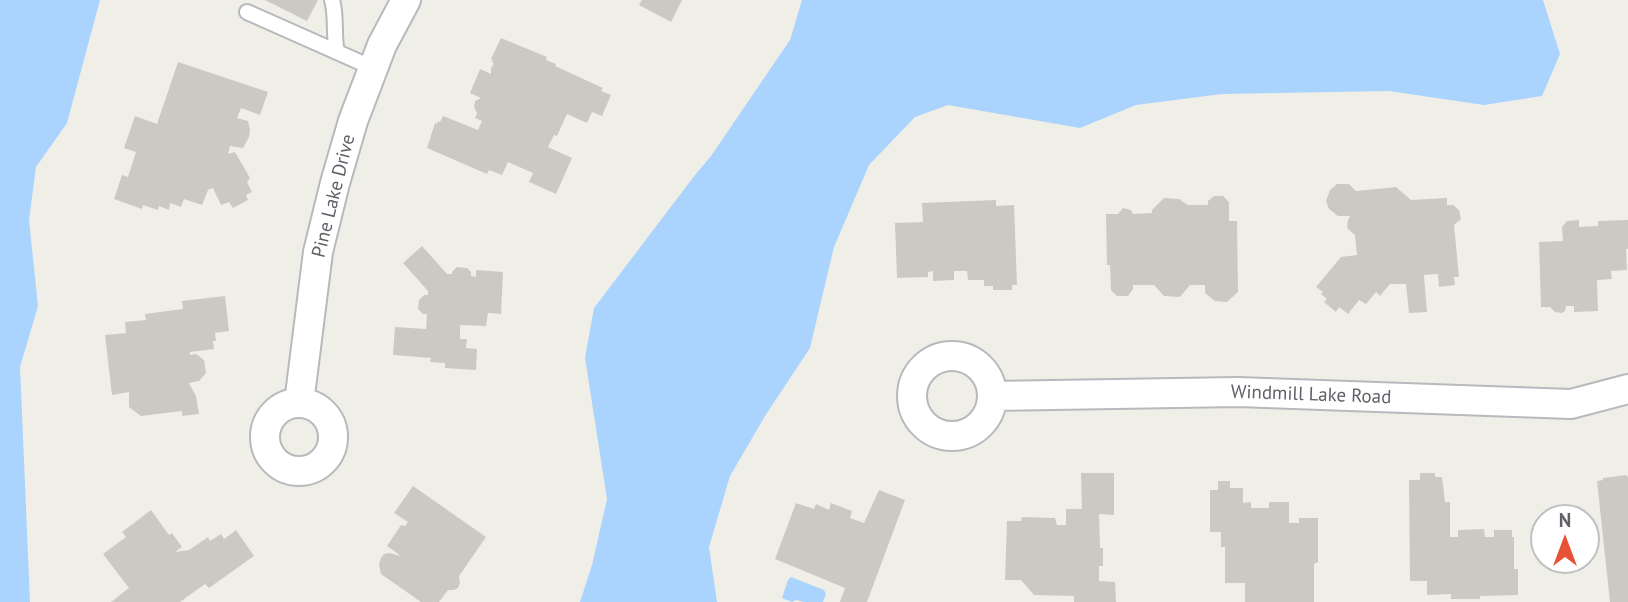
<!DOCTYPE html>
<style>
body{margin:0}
#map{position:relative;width:1628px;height:602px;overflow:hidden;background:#f0efe7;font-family:"PT Sans",sans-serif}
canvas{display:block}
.north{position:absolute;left:1530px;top:504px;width:70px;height:70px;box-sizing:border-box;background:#fff;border:2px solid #bfc0c2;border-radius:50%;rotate:0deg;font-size:19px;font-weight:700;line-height:28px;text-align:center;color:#5e6167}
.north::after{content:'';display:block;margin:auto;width:24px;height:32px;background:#e75236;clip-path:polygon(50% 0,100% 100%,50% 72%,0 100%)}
</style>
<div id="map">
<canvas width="1628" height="602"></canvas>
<div class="north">N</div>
</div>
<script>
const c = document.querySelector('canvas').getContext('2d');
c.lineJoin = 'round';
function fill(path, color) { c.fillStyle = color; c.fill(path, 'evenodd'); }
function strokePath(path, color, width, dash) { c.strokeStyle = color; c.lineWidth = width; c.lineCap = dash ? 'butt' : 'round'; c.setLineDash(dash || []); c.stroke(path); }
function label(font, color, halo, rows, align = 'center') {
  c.font = font + ' "PT Sans",sans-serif'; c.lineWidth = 5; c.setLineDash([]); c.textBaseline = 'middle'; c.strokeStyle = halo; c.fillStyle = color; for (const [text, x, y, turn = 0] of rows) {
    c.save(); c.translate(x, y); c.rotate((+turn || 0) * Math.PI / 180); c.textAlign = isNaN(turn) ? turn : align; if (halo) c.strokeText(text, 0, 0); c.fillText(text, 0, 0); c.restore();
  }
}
fill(new Path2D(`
 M0,0H100L67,123L36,167L29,220L38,306L20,367L30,602H0Z
 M802,0H1543L1560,54L1542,96L1484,105L1389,91L1222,94L1136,105L1080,128L948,105L915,117L869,165L834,247L810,348L765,416L730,476L709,547L717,602H580L592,565L607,499L585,358L594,308L695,175L711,156L790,40Z
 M791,577L824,590L826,594L823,602H804L796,600L792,602L782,598L788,580Z`), '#aad3fe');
fill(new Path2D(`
 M265,0H318L307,21Z
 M642,0H682L671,22L639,5Z
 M501,38L547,57L546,60L556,64L555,66L603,88L601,91L611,95L602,116L592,112L587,123L567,114L557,136L554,135L548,147L572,158L556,194L529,182L533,173L508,162L502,175L489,170L487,174L427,148L435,123L437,124L438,121L440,122L443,116L478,130L482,121L475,118L477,113L474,107L475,101L481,98L470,93L480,69L491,74V68L494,64L492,62L493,60L491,59Z
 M178,62L268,92L260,115L241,108L237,118L248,121L250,130L249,137L243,148L230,146L228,154L235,152L250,178L247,182L252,192L246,195L248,200L233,208L229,202L221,205L213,188L208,190L202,205L184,199L181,207L170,203L169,210L159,206L158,210L143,205L142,209L114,199L122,175L128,177L136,152L124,148L135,116L157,124Z
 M1337,184H1349L1356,191L1396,187L1411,200L1447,198V205H1453L1459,210L1461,219L1454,225L1459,277H1454L1455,285L1439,287L1438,274L1424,275L1427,312L1409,313L1406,284H1390L1380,296L1376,292L1366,304L1359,300L1348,314L1339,307L1336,312L1324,302L1327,299L1321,294L1323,292L1316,287L1341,257L1357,255L1355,235L1347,228L1348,220L1350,216H1338L1329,209L1326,201L1330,190Z
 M1214,196H1223L1229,202V221H1237L1238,292L1227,302L1215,301L1205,293V285H1190L1180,297L1164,296L1154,285H1133V289L1128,296H1117L1111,290L1110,265H1107L1106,214H1118L1123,208L1131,210L1133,214L1152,213V210L1164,198L1179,199L1188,205H1208V201Z
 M996,200V206L1014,205L1017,285H1012V290H993V286H984V280H968L967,271H954V280L933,281V271L928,272V277L897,278L895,223L923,222L922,203Z
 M1579,220V227L1598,226V221L1628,220V249H1626L1627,270L1611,271L1612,279L1597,280L1598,311L1574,312V306H1566L1565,311L1562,313L1555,312L1550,307H1541L1539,242L1563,241L1562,227L1567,221Z
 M422,246L447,274H452V272L457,267L467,268L471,272V276L476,277V270L503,272L501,314L488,313L486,326L460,325V339H467L466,348L477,349L476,370L445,368V363L430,362L431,358L393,355L395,327L426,329L427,314H423L418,309L419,300L424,295H428V291L403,263Z
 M225,296L229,331L215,333L216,341H213L214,349L190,352V355L196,354L204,360L206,373L199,381L189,383L196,396L199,414L182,416V411L141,416L129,407V392L112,395L105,335L126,333L125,322L146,320L145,314L183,309L182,301Z
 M1081,473H1114V515L1099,514L1100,548H1103V566H1099V581L1115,582L1116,602H1074V596L1034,595L1021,580H1005L1007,521H1021L1022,517L1055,518L1057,525H1066V509H1082Z
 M1420,473H1435V477H1442L1445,502H1450V537H1458V530L1484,529L1485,537H1494V530H1512V537H1514V569H1518V595L1480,596V599H1451V594L1427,595V581H1410L1409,480H1420Z
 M1626,475L1628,477V602H1610L1597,481L1603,480V478Z
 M1218,481H1230V488H1243V503L1251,502V508H1269V502H1289V523H1299V518H1318V562L1314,564V602H1245V583H1225V547H1221V532H1210V490H1218Z
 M413,486L486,537L459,576L460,583L458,588L454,590H448L439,602H421L381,574L379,564L381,558L384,554L390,553L401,556L387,546L401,525L405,526L408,522L394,513Z
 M879,490L905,500L867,602H840L845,588L775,559L796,503L814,509L816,504L829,510L831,503L852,511L850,518L864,523Z
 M151,510L169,535L172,533L182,547L175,552L189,550L208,537L210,541L221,534L224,539L236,530L254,556L209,588L205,584L180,602H111L129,588L103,554L126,537L122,532Z`), '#ccc9c4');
const service = new Path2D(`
 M332,0C337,17 333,35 337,52L373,68
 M247,12L337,52`);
const minor = new Path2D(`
 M912 396a40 40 0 1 1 80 0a40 40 0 1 1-80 0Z
 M992,396L1238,392L1571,404L1628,389
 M265 437a34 34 0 1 1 68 0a34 34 0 1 1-68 0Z
 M299,403L318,252L335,183L353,121L382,45L406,0`);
strokePath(service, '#b7b9bd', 18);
strokePath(minor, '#b7b9bd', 32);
strokePath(service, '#fff', 14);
strokePath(minor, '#fff', 28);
label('19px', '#5e6167', '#fff', [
 ["Pine Lake Drive",334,196,-76],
 ["Windmill Lake Road",1311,395,2]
]);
</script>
